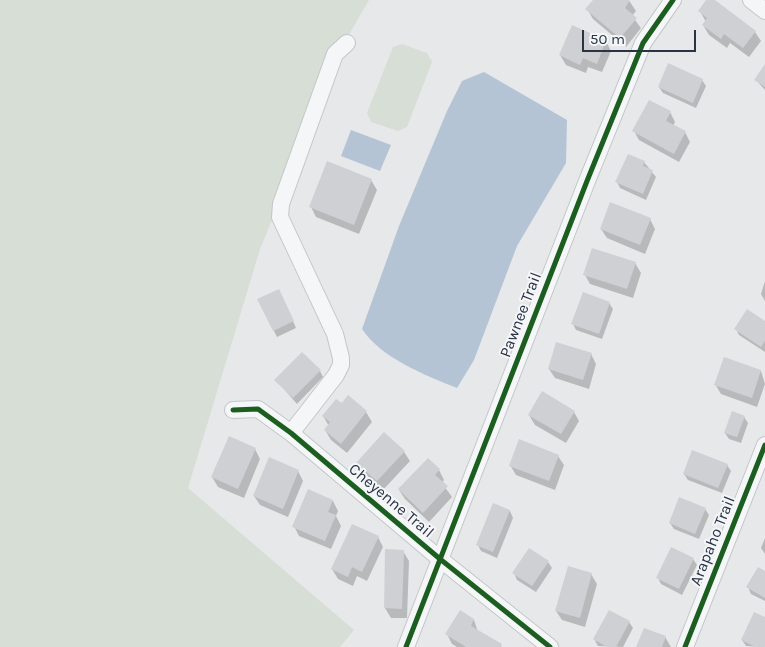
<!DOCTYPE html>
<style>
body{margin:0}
#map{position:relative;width:765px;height:647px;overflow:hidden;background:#e6e8ea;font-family:Karla,sans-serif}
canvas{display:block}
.scale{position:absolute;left:582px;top:30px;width:114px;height:22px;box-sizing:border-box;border:2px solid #2b3445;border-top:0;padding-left:6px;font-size:15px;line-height:18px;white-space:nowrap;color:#2b3445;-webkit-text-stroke:4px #f4f6f9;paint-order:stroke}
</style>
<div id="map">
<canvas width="765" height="647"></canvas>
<div class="scale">50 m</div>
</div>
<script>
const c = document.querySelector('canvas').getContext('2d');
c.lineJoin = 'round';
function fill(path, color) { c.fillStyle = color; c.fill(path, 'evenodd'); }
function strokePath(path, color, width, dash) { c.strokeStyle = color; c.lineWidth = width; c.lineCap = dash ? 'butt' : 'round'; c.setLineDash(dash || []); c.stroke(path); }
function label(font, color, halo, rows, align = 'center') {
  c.font = font + ' Karla,sans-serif'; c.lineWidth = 4; c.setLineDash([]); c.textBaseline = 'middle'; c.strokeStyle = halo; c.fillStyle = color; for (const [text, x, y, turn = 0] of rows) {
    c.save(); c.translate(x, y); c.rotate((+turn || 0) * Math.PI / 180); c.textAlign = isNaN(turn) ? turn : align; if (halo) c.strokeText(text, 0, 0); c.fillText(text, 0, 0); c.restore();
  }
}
fill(new Path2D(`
 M0,0H369L347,38L260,249L188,488L354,630L340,647H0Z
 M402,44L427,53L432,62L407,127L398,131L371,122L367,113L393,47Z`), '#d6ded6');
fill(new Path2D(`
 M484,72L567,120L566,163L517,246L474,360L457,388C425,375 381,358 362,329L399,226L447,111L462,81Z
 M351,130L391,145L380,171L341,156Z`), '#b4c4d5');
fill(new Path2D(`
 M595,0H628L630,2L636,11L632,16L641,28L626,47L593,19L587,9Z
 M708,0H713L755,32L761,41L749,57L730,43L727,48L709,35L703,25L706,22L700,11Z
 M572,27L606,41L611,51L602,72L588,67L586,73L566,65L560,55Z
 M765,66V90L756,80Z
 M702,80L706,86L696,108L663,93L659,87Z
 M670,112L675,122L673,126L685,132L690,142L679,162L639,140L634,131Z
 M644,162L656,177L646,200L620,188L617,182Z
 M371,180L377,190L359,234L316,217L311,207Z
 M650,219L655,229L645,254L607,238L601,229Z
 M635,263L641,273L633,298L590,284L585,275Z
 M765,281V301L761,294Z
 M282,296L296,328L277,337L274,331Z
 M609,303L613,309L602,339L576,330L573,324Z
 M765,322V352L739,335L736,329Z
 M591,354L596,364L589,389L555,378L549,369Z
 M320,371L323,377L297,404L276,380Z
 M761,371L765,384L757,407L721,394L715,384Z
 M348,397L366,412L372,422L347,453L331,440L325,430L329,426L323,416L342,405Z
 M574,412L579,421L566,443L535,425L529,415Z
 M744,417L748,423L741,443L729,439L725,433Z
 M255,449L260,459L244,498L218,487L212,477Z
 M404,452L410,461L383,490L363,472L358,463Z
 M558,456L564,465L555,490L516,475L510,465Z
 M727,465L731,471L722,493L688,480L684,474Z
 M439,470L444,480L442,483L452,497L429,522L405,499L399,490Z
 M298,471L303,481L288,517L260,505L254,496Z
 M308,491L333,501L338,511L336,516L341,526L331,549L299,536L294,526Z
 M494,505L510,511L513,518L497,558L481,551L478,545Z
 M705,509L709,515L699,539L674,529L670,523Z
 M378,537L383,547L367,581L357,576L353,586L338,579L332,569Z
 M765,538V554L761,548Z
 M403,551L409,561L407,618H391L385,608Z
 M693,559L697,565L682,595L661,584L658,578Z
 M548,562L552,568L536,592L517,580L514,573Z
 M765,573V601L751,594L748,587Z
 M591,574L597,584L585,627L562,620L556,611Z
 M460,612L474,620L478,632L502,647H457L452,644L447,634Z
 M765,618V647L746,646L742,640Z
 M629,622L633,628L623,647L598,646L594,639Z
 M665,637L671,647H638Z`), '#0003');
fill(new Path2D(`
 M593,0H630L625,8L637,18L620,38L585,9Z
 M706,0H715L756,31L743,48L724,34L721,39L702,25L707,18L698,11Z
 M572,25L606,40L597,64L583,58L580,65L559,55Z
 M668,63L703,79L693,103L658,87Z
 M765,64V87L754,80Z
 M649,100L671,111L666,121L686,131L674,154L632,131Z
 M628,154L645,161L643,166L653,170L643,194L615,182Z
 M327,161L372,179L354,225L309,207Z
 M610,202L651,218L640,245L600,229Z
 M592,248L636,262L627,289L583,275Z
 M279,289L294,321L273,331L257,299Z
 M583,292L610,302L599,334L571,324Z
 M747,309L765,321V341L761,347L734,329Z
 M556,342L592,353L583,380L548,369Z
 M302,352L321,370L293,398L274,380Z
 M724,357L761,370L752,398L714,385Z
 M542,391L575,411L561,434L528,415Z
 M348,395L367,411L341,444L324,430L330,422L322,416L336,399L342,403Z
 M732,411L745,416L737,437L724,433Z
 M384,432L405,451L377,481L356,463Z
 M229,436L256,448L238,489L211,477Z
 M519,439L559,455L549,481L509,466Z
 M692,450L728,464L718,488L683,474Z
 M269,457L299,470L283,509L253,496Z
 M428,458L440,469L435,475L448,486L423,513L398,489Z
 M308,489L333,500L328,512L336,515L325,541L292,527Z
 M679,497L706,508L695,534L669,523Z
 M493,503L510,510L493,552L476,545Z
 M352,524L379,536L362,572L352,567L348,577L331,569Z
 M671,547L694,558L679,589L656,578Z
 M529,548L549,561L532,586L512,573Z
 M385,549L404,550L402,609L384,608Z
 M568,566L592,573L580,618L555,611Z
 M758,567L765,571V598L746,587Z
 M460,610L474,619L471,626L502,644L500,647H466L445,634Z
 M609,610L630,621L616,647H607L593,639Z
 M754,612L765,617V647H756L741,640Z
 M644,628L666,636L662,647H636Z`), '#ced0d3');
const minor = new Path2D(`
 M751,0L765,11
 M233,410L258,409L291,433L440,559L550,647
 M291,433L336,375L341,365V358L335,334L280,217L281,204L335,54L347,43
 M406,647L587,181L643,43L673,0
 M685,647L765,445`);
strokePath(minor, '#c4c6c8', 18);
strokePath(minor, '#f5f6f7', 16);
strokePath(new Path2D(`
 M233,410L258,409L291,433L440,559L550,647
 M406,647L587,181L643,43L673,0
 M685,647L765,445`), '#1b5e20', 5);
label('16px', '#2b3445', '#f4f6f9', [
 ["Pawnee Trail",521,315,-69],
 ["Cheyenne Trail",391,501,40],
 ["Arapaho Trail",713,541,-68]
]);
</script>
